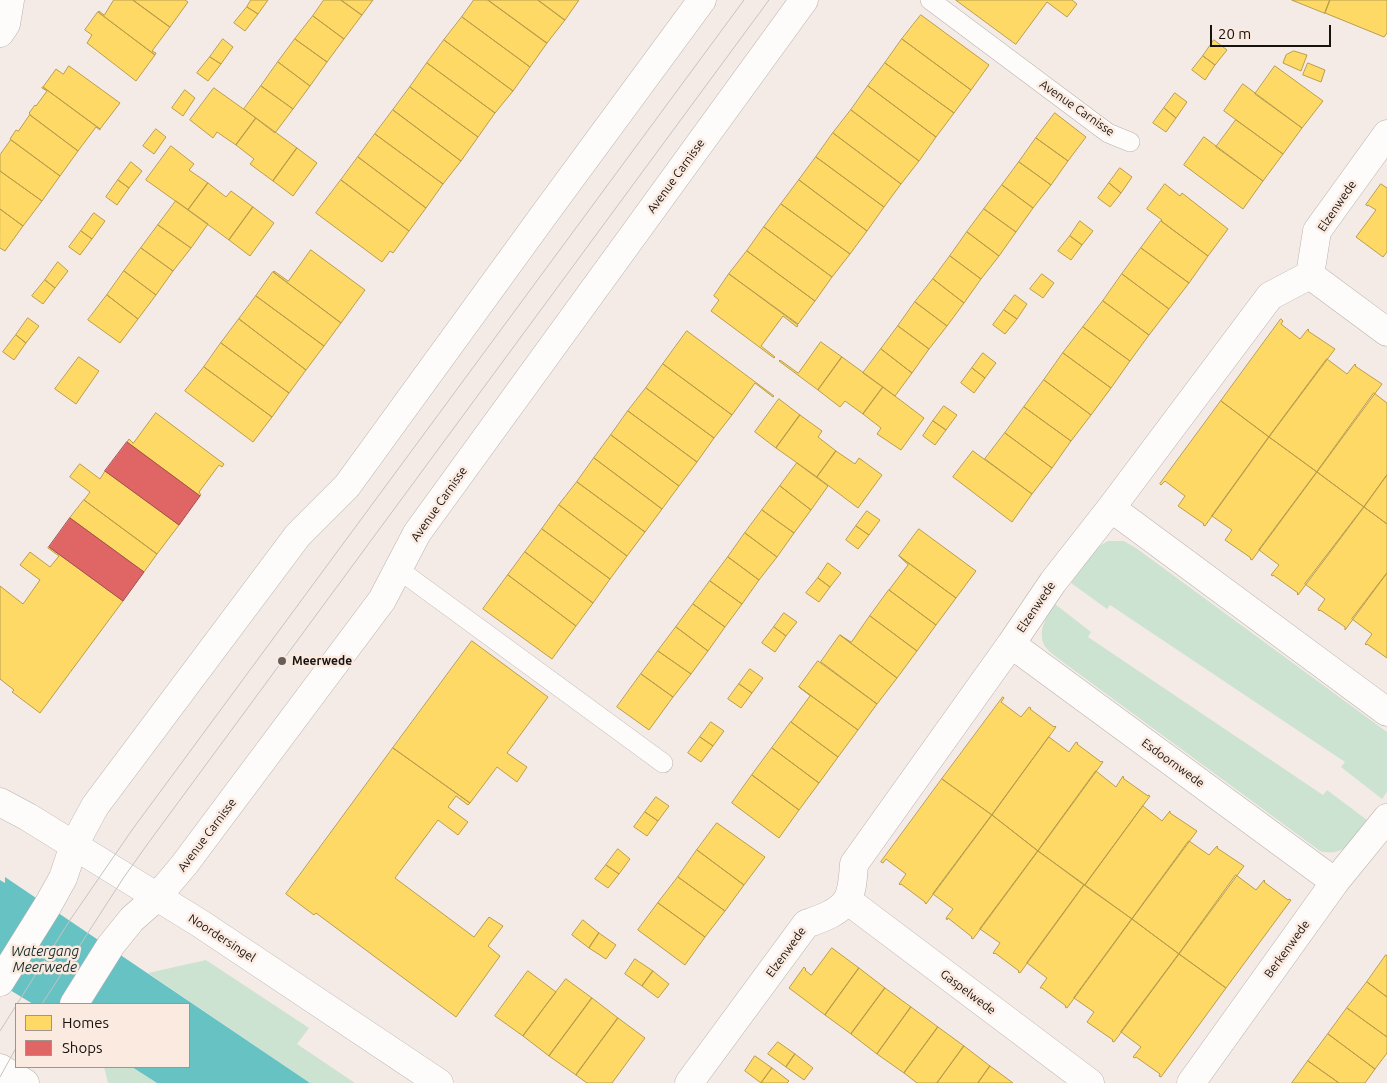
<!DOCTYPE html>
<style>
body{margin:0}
#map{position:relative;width:1387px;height:1083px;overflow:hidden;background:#f5ebe6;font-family:Ubuntu,sans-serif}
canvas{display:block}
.legend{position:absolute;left:15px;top:1003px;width:175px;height:65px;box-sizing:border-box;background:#fbeae0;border:1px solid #a0948c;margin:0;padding:6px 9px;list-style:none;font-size:15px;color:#17120e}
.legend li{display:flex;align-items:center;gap:10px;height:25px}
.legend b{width:25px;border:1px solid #a0948c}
.scale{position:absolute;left:1210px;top:25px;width:121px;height:22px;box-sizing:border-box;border:2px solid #17120e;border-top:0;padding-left:6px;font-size:15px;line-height:18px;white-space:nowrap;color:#17120e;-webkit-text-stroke:4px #fbeae0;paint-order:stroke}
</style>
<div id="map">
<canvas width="1387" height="1083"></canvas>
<ul class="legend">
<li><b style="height:14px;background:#ffd966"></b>Homes</li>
<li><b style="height:14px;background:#e06666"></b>Shops</li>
</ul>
<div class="scale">20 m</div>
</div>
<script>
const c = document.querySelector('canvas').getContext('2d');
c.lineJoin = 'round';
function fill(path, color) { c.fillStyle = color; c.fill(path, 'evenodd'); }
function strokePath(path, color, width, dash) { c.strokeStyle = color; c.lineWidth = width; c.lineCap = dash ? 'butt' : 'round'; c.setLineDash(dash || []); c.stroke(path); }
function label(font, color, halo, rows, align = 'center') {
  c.font = font + ' Ubuntu,sans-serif'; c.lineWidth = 5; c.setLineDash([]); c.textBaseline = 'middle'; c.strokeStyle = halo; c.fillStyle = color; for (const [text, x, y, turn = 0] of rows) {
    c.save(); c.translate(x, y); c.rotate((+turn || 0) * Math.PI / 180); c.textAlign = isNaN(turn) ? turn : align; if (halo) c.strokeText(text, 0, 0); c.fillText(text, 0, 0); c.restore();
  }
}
fill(new Path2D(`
 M1108,541H1124L1136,548L1387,732V792L1382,799L1341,767L1345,762L1110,605L1107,609L1071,583C1082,568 1091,549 1108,541Z
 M1055,604L1091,632L1088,637L1323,795L1327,790L1367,820C1354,838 1346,858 1320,851L1056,657C1053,654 1049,652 1047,649C1035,634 1046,617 1055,604Z
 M206,960L309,1028L297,1044L355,1083H310L148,973Z
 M104,1067H132L157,1083H108Z`), '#cde3d1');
fill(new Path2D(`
 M5,877L310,1083H157L132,1067H189V1004H33L0,984V880L5,883Z`), '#67c2c4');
const homes = new Path2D(`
 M114,0H133L170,27L152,51L156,53L155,55L98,12L99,11L104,15Z
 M133,0H185L188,2L170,27Z
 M251,0H268L258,14L247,7Z
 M324,0H341L362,15L344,39L313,16Z
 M341,0H373L362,15Z
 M474,0H488L547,43L530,67L462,17Z
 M488,0H538L565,20L547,43Z
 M538,0H579L565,20Z
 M956,0H1072L1077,4L1067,17L1047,2L1016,44Z
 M1292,0H1330L1325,13Z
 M1330,0H1387V33L1384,37L1325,13Z
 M247,7L258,14L245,31L234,23Z
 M98,12L155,55L136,81L87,43L92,35L85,30Z
 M921,15L989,65L971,90L902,39Z
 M313,16L344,39L327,62L295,39Z
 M462,17L530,67L513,91L444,40Z
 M223,39L233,47L221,64L210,57Z
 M295,39L327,62L310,86L278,62Z
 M902,39L971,90L954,113L885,63Z
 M444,40L513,91L495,113L427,63Z
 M1214,40L1227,50L1215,65L1203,56Z
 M1294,51L1307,55L1301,71L1283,63L1286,55Z
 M1203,56L1215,65L1205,80L1192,70Z
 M210,57L221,64L208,81L197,73Z
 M278,62L310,86L293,109L261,86Z
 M427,63L495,113L478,137L410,87Z
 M885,63L954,113L936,137L868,86Z
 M1308,63L1325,70L1321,82L1303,75Z
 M69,66L120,103L100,129L43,87L56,69L63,74Z
 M1275,66L1323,101L1302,128L1255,94Z
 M1243,84L1302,128L1283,154L1224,111Z
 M261,86L293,109L275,133L244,109Z
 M868,86L936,137L919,161L851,110Z
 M43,87L100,129V130L96,127L78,151L30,115V114L29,113L35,105L36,106L47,91L42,88Z
 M410,87L478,137L461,161L393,110Z
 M214,88L256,118L236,145L217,132L213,138L190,120Z
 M185,90L195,98L183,116L172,108Z
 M1175,93L1187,102L1176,118L1164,108Z
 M1164,108L1176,118L1166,132L1153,123Z
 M393,110L461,161L443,184L375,134Z
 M851,110L919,161L901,184L833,133Z
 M1055,113L1086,137L1068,161L1036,138Z
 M30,115L78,151L60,176L10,139L16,130L18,131Z
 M256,118L297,148L273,181L250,164L254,159L236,145Z
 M1236,120L1283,154L1263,181L1216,147Z
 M156,129L166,137L154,154L143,146Z
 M833,133L901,184L884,207L816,157Z
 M375,134L443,184L426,208L358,157Z
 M1204,137L1263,181L1243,209L1184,165Z
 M1036,138L1068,161L1051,185L1019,162Z
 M11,140L60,176L42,201L0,171V155Z
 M171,146L194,164L189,170L208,183L188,210L146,180Z
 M297,148L317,163L293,196L273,181Z
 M358,157L426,208L409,231L341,180Z
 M816,157L884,207L867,231L799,180Z
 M131,162L142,171L129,188L118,180Z
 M1019,162L1051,185L1033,208L1002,185Z
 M1120,168L1132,177L1121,193L1109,183Z
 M0,171L42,201L23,226L0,209Z
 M118,180L129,188L117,205L106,197Z
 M341,180L409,231L393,253L390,251L382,262L316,213Z
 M799,180L867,231L850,254L781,204Z
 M208,183L226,197L231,191L253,207L229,240L188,210Z
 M1109,183L1121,193L1110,207L1098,198Z
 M1165,184L1180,196L1182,193L1228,229L1208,256L1161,221L1162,220L1147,209Z
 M1381,184L1387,188V252L1383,257L1356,237L1376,210L1368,205V206L1366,205Z
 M1002,185L1033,208L1016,232L984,209Z
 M176,201L208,224L191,248L158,225Z
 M781,204L850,254L832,277L764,227Z
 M253,207L274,223L250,256L229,240Z
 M0,209L23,226L5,251L0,248Z
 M984,209L1016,232L999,256L967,232Z
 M94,213L105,221L92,239L81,231Z
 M1080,221L1093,231L1082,245L1070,236Z
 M1161,221L1208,256L1189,283L1141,248Z
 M158,225L191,248L173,271L141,248Z
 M764,227L832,277L815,301L747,251Z
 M81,231L92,239L80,255L69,247Z
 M967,232L999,256L981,279L950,256Z
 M1070,236L1082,245L1071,260L1058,251Z
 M141,248L173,271L156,295L124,271Z
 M1141,248L1189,283L1169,309L1122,274Z
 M311,250L365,290L341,323L273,272L274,271L288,281Z
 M747,251L815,301L798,324L729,274Z
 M950,256L981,279L964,303L933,279Z
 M58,262L68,271L55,288L45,280Z
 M124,271L156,295L138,319L107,295Z
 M273,272L341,323L324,346L256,296Z
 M729,274L798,325L797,327L783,316L761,346L775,357L774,358L711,311L719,300L714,296Z
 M1042,274L1054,283L1043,298L1030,289Z
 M1122,274L1169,309L1149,335L1103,301Z
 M933,279L964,303L947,326L915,302Z
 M45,280L55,288L43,304L32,296Z
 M107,295L138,319L120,343L88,320Z
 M1015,295L1027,304L1017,319L1004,310Z
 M256,296L324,346L306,370L239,319Z
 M1103,301L1149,335L1130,361L1083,327Z
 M915,302L947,326L929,349L898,326Z
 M1004,310L1017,319L1005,334L993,325Z
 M28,318L39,326L26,343L16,335Z
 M239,319L306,370L289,393L221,343Z
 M1281,319L1283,321L1281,324L1300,339L1308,329L1309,330L1308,331L1335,349L1269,437L1221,401Z
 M898,326L929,349L912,373L881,349Z
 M1083,327L1130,361L1111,388L1063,353Z
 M687,331L774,396L773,397L755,383L732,415L663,364Z
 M16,335L26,343L14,360L3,352Z
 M821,342L842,357L818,390L779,361L780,360L798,373Z
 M221,343L289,393L272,417L204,367Z
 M881,349L912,373L895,396L863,373Z
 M983,353L996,363L985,378L972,368Z
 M1063,353L1111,388L1091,415L1044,380Z
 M79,357L99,371L76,404L55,389Z
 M842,357L883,387L863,414L845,401L840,407L818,390Z
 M1327,359L1347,374L1355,364L1356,365L1355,366L1382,384L1317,472L1269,437Z
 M663,364L732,415L714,438L646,388Z
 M204,367L272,417L253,442L185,391Z
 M972,368L985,378L974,393L961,383Z
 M1044,380L1091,415L1071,441L1024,407Z
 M883,387L924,418L901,450L877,434L881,428L863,414Z
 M646,388L714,438L697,462L628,411Z
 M1374,393L1387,403V475L1364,507L1317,472Z
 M779,399L800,415L776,448L755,432Z
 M1221,401L1269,437L1205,526L1203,525L1204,524L1178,506L1185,496L1165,481L1161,485L1160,484Z
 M944,406L957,415L946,430L933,421Z
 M1024,407L1071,441L1052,468L1005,433Z
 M628,411L697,462L679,486L611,435Z
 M156,413L224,464L222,467L219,465L199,492L201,495L200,496L127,442L129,439L133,443Z
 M800,415L822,431L818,437L836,451L817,477L776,448Z
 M933,421L946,430L935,445L923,436Z
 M1005,433L1052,468L1032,494L985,459Z
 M611,435L679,486L662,509L594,458Z
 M1269,437L1317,472L1252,560L1250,559L1251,558L1225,540L1232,530L1212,516Z
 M836,451L855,464L859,458L882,475L858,508L817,477Z
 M973,451L1032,494L1012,522L953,477Z
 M594,458L662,509L645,532L577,482Z
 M797,463L828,486L811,510L780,486Z
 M80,464L100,479L105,471L179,525L157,554L84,500L90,492L70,477Z
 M1317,472L1364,507L1298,595L1297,594L1298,593L1273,575V576L1271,575L1279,565L1259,550Z
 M1387,475V524L1364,507Z
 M577,482L645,532L627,556L559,505Z
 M780,486L811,510L794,533L762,510Z
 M84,500L157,554L144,572L70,518Z
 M559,505L627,556L610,579L542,529Z
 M1364,507L1387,524V573L1345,630V627L1320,610L1319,611L1318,609L1325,599L1305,584Z
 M762,510L794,533L777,557L745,533Z
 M867,511L880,520L869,535L856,526Z
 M856,526L869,535L858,549L846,540Z
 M542,529L610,579L593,603L525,552Z
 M919,529L976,571L956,598L899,556Z
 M745,533L777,557L759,580L728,557Z
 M49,547L123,601L40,713L12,692L14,690L0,679V586L23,604L40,580L20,565L30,552L50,567L59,556L48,548Z
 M525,552L593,603L576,626L508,575Z
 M899,556L956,598L936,625L889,590L908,565Z
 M728,557L759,580L742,604L710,581Z
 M828,563L841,573L830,587L818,578Z
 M1387,573V658L1367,644L1366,645L1365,644L1372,634L1352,619Z
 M508,575L576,626L552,659L483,609Z
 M818,578L830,587L819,602L806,593Z
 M710,581L742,604L725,627L693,604Z
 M889,590L936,625L917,651L870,616Z
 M693,604L725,627L708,651L676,627Z
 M784,613L797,622L786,636L774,627Z
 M870,616L917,651L897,678L840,635L851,642Z
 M676,627L708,651L691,674L658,651Z
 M774,627L786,636L775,652L762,643Z
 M840,635L897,678L877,704L821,662Z
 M472,641L548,697L507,753L527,767L517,782L497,767L470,803L393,748Z
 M658,651L691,674L673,697L641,674Z
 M818,661L877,704L858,730L799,687Z
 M750,669L763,678L752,693L739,684Z
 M641,674L673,697L649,730L617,707Z
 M739,684L752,693L741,708L728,699Z
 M799,687L858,730L838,757L791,722L810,696Z
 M1003,697L1004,698L1001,702L1021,717L1029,707L1031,708L1030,709L1054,727L1055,726L1056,727L992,815L942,779Z
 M711,722L724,731L713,746L700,737Z
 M791,722L838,757L819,783L772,748Z
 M700,737L713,746L701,762L688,753Z
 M1049,737L1069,752L1076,742L1078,743L1077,744L1101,762L1102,761L1103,762L1038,851L992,815Z
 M393,748L470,803L468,805L456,796L448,807L468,822L458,835L438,820L395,878L474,937L489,917L503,926L488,946L500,956L456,1017L316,913L314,915L286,894Z
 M772,748L819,783L799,810L752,775Z
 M1096,771L1116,787L1123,776L1124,779L1148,796V795L1150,796L1085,885L1038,851Z
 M752,775L799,810L779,838L732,803Z
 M942,779L992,815L926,904L925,903V902L901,884L900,885L899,884L906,874L886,859L883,863L881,862Z
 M656,797L669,806L658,821L645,812Z
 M1143,806L1162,821L1170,811V813L1197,831L1132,919L1085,885Z
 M645,812L658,821L647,836L634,827Z
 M992,815L1038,851L973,939L971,938L972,937L948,918L947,920L946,918L953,909L933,894Z
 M717,823L765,857L744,885L697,850Z
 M1189,841L1209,855L1217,846L1218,847L1217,848L1244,866L1179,954L1132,919Z
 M618,849L630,859L619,874L606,865Z
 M697,850L744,885L725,911L678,877Z
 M1038,851L1084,885L1020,973L1018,972L1019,971L995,953L994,954L993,953L1000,943L980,929Z
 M606,865L619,874L608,888L595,879Z
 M1236,875L1256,890L1264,880L1265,881L1264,882L1288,900L1289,899L1291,900L1226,988L1179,954Z
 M678,877L725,911L705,937L658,903Z
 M1084,885L1132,919L1067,1008L1065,1007L1066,1006L1042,988H1040L1047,978L1027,963Z
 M658,903L705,937L685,965L638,930Z
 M1132,919L1179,954L1114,1042L1112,1041L1113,1040L1087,1022L1094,1012L1074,998Z
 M583,920L599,933L589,948L572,935Z
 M599,933L616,945L606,959L589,948Z
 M832,948L859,968L825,1015L789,988L804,967L806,969L805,970L811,975Z
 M1179,954L1226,988L1161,1077L1159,1076L1160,1074L1136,1057L1135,1058L1133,1057L1141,1047L1121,1032Z
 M1386,955L1387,956V997L1367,982Z
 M635,959L653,971L642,986L625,974Z
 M859,968L885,988L851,1034L825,1015Z
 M528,971L556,992L523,1036L495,1016Z
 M653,971L669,984L658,998L642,986Z
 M566,979L592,998L549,1056L523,1036Z
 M1367,982L1387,997V1037L1347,1008Z
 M885,988L911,1007L877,1054L851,1034Z
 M592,998L618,1018L576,1075L549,1056Z
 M911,1007L938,1027L904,1073L877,1054Z
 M1347,1008L1387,1037V1053L1375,1069L1328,1034Z
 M618,1018L645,1038L612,1083H587L576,1075Z
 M938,1027L964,1046L937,1083H917L904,1073Z
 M1328,1034L1375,1069L1365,1083H1339L1308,1061Z
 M778,1042L795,1054L786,1067L768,1054Z
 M964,1046L990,1066L978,1083H937Z
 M795,1054L813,1068L804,1080L786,1067Z
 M755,1056L772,1068L761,1083L745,1071Z
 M1308,1061L1339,1083H1292Z
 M990,1066L1013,1083H978Z
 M772,1068L789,1081L787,1083H761Z`);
fill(homes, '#ffd966');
strokePath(homes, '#b99d4c', 1);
const shops = new Path2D(`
 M127,442L200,496L179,525L105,471Z
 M70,518L144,572L123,601L49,547Z`);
fill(shops, '#e06666');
strokePath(shops, '#a44d4c', 1);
const service = new Path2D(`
 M930,0L1108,133L1130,142
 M398,569L663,763`);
const minor = new Path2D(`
 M0,33L6,24L10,0
 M1310,275L1387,332
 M1111,508L1387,712
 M1011,644L1335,882
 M0,802L28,817L201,924L439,1083
 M847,900L1090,1083
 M0,982L48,905L63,878L74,845L95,806L298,535L347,486L546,212L702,0
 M74,1004L111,945L132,919L157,897L184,865L382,600L417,533L804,0
 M0,1068L25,1083
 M689,1083L806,924C820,919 839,913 847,900C853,890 853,876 854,864L1011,644L1053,582L1111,508L1270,296L1310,275L1317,231L1387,134
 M1191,1083L1335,882L1387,818`);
strokePath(service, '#b8b1ad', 20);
strokePath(minor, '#b8b1ad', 29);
strokePath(service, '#fefcfb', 19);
strokePath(minor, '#fefcfb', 28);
strokePath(new Path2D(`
 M42,1004L124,877L149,842L769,0
 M0,1031L70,920L132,830L744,0
 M0,1077L16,1048`), '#c5c3c2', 1);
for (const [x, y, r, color] of [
 [282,661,5,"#655e5a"]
]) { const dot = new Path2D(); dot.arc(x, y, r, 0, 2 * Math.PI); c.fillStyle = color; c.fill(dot); strokePath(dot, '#fbeae0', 2); }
label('12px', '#17120e', '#fbeae0', [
 ["Avenue Carnisse",1077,108,35],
 ["Avenue Carnisse",676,176,-54],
 ["Elzenwede",1337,206,-56],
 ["Avenue Carnisse",439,504,-55],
 ["Elzenwede",1036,607,-56],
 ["Esdoornwede",1173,763,36],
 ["Avenue Carnisse",207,835,-53],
 ["Noordersingel",222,938,33],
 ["Berkenwede",1287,949,-54],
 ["Elzenwede",786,952,-54],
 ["Gaspelwede",968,992,37]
]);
label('bold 12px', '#17120e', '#fbeae0', [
 ["Meerwede",292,661]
], 'left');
label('italic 14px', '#192f30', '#fbeae0', [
 ["Watergang",45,951],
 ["Meerwede",45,967]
]);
</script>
